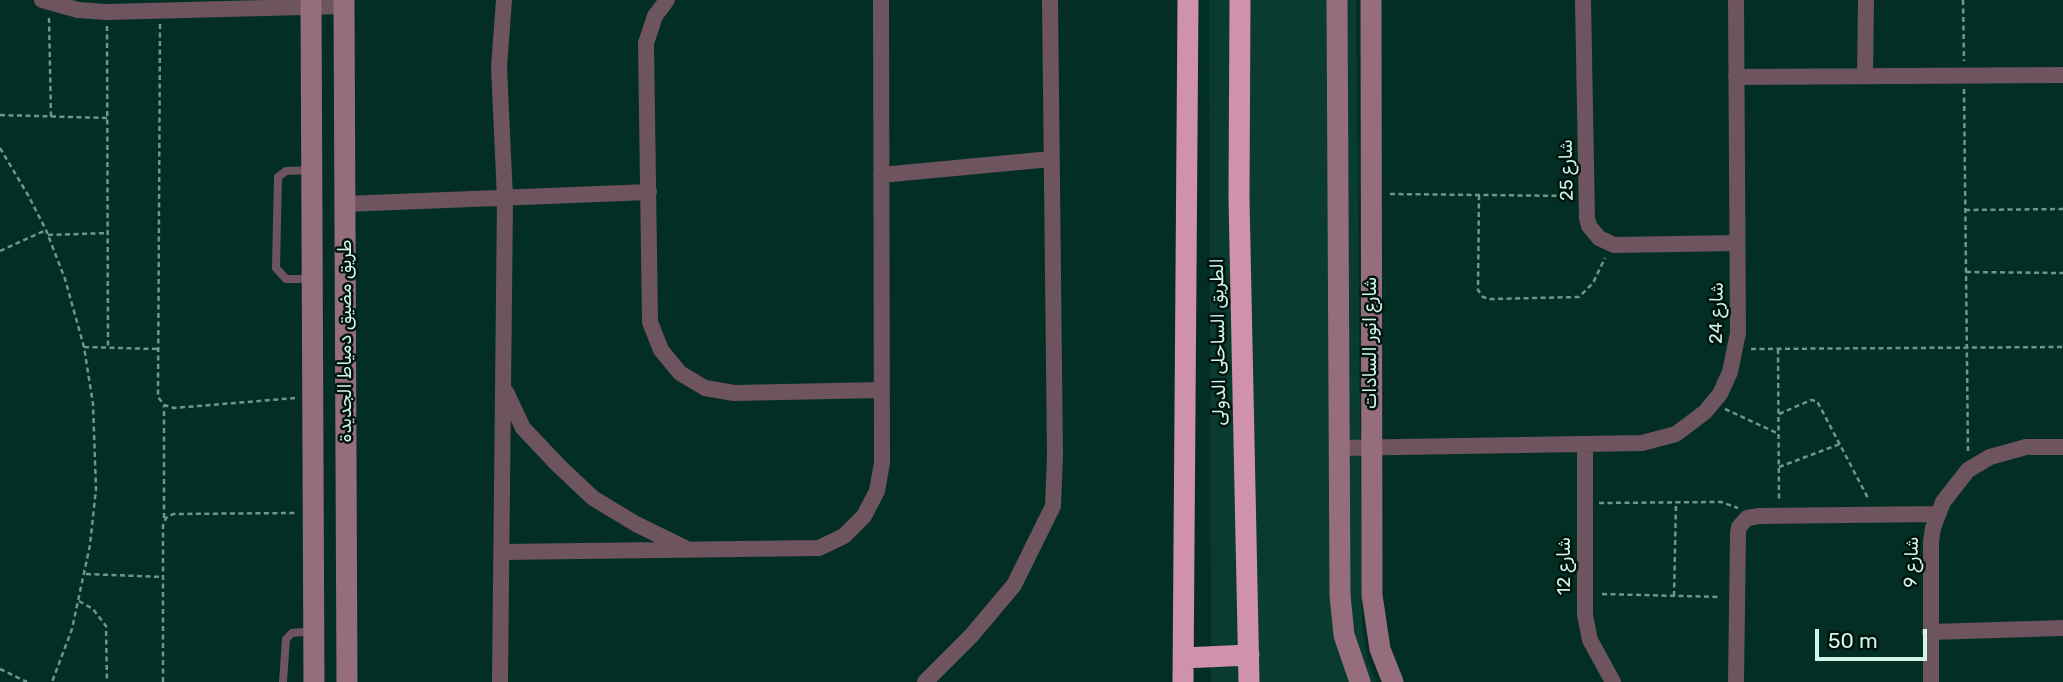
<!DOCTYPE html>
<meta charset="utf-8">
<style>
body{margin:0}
#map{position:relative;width:2063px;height:682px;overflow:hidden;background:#032e23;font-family:Rubik,sans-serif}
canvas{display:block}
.scale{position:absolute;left:1815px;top:629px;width:112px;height:32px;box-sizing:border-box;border:4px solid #d2f5e9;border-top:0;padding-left:9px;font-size:21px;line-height:24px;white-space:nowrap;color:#d2f5e9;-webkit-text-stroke:5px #00130e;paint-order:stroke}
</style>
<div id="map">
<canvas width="2063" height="682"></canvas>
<div class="scale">50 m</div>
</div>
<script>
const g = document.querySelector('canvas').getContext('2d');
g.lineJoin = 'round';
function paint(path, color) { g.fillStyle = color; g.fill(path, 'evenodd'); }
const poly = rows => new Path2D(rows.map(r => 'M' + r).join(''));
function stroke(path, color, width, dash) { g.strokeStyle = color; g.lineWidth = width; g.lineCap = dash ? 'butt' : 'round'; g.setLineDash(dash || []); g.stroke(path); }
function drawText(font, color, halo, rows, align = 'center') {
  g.font = font + ' Rubik,"Noto Naskh Arabic",sans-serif'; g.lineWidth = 5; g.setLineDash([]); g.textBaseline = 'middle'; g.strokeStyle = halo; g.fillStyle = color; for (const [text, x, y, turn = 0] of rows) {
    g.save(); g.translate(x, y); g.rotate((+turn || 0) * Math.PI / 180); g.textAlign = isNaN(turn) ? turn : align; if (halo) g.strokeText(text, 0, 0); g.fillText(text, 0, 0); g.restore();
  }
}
paint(poly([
 [1209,0,1356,0,1362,626,1368,661,1376,682,1211,682]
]), '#093b2f');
stroke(poly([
 [1963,0,1964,61],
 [49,18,51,117],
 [160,24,158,397,164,405,174,408,295,398],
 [107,26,108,348],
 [1964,89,1968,453],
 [0,115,107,118],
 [0,148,28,195,46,230,65,279,84,347,93,404,96,489,90,545,72,629,52,682],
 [1390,194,1572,196],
 [1479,195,1478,290,1483,297,1490,299,1579,297,1593,283,1605,258],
 [1965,210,2063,209],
 [48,235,108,233],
 [0,251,46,230],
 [1966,272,2063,273],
 [84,347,157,349],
 [1751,349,2063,347],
 [1778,349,1779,501],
 [1725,409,1779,434],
 [1779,414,1811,400,1817,401,1869,500],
 [1779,467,1840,444],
 [1599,503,1721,502,1738,508],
 [164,518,164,406],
 [86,574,163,577],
 [1602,594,1721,597],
 [1674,596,1676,502],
 [79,601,93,609,106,626,107,682],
 [0,669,27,682],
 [163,682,163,526,166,518,173,514,296,513]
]), '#6f968b', 2.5, [5, 3.5]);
stroke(poly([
 [311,279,286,279,276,268,278,177,286,171,312,170],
 [283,682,286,639,292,633,313,631]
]), '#6d545e', 8);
stroke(poly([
 [42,0,78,10,107,12,344,6],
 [667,0,655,16,646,43,650,322,661,350,680,373,705,388,734,393,881,390],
 [1583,0,1587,218,1589,226,1599,238,1614,245,1737,243],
 [1865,76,1866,0],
 [1736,77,2063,75],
 [881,175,1051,159],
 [345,204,649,192],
 [506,392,523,428,559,466,593,498,636,524,685,548],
 [1585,444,1585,615,1590,640,1613,682],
 [1339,448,1642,443,1676,434,1705,412,1720,394,1730,372,1738,333,1736,0],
 [502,552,819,548,844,536,864,516,877,491,882,463,881,0],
 [1930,632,2063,628],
 [500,682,505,198,499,67,504,0],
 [925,682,971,636,1014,585,1053,506,1055,456,1050,0],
 [1736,682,1738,533,1739,527,1747,518,1759,516,1937,514],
 [1931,682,1931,542,1933,528,1943,502,1968,470,1990,457,2026,447,2063,447]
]), '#6d545e', 16);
stroke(poly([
 [311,0,314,682],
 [344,0,347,682],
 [1337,0,1340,595,1344,635,1360,682],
 [1371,0,1372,595,1380,649,1393,682]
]), '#956d7d', 21);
stroke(poly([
 [1240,0,1239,199,1249,682],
 [1183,658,1249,655],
 [1183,682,1188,0]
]), '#cf91ab', 21);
drawText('18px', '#d2f5e9', '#00130e', [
 ["شارع 25",1567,170,-91],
 ["شارع 24",1717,313,-89],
 ["طريق مضيق دمياط الجديدة",346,341,-90],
 ["الطريق الساحلى الدولى",1219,342,-91],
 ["شارع انور السادات",1371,343,-90],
 ["شارع 9",1912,562,-88],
 ["شارع 12",1565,566,-90]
]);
</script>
